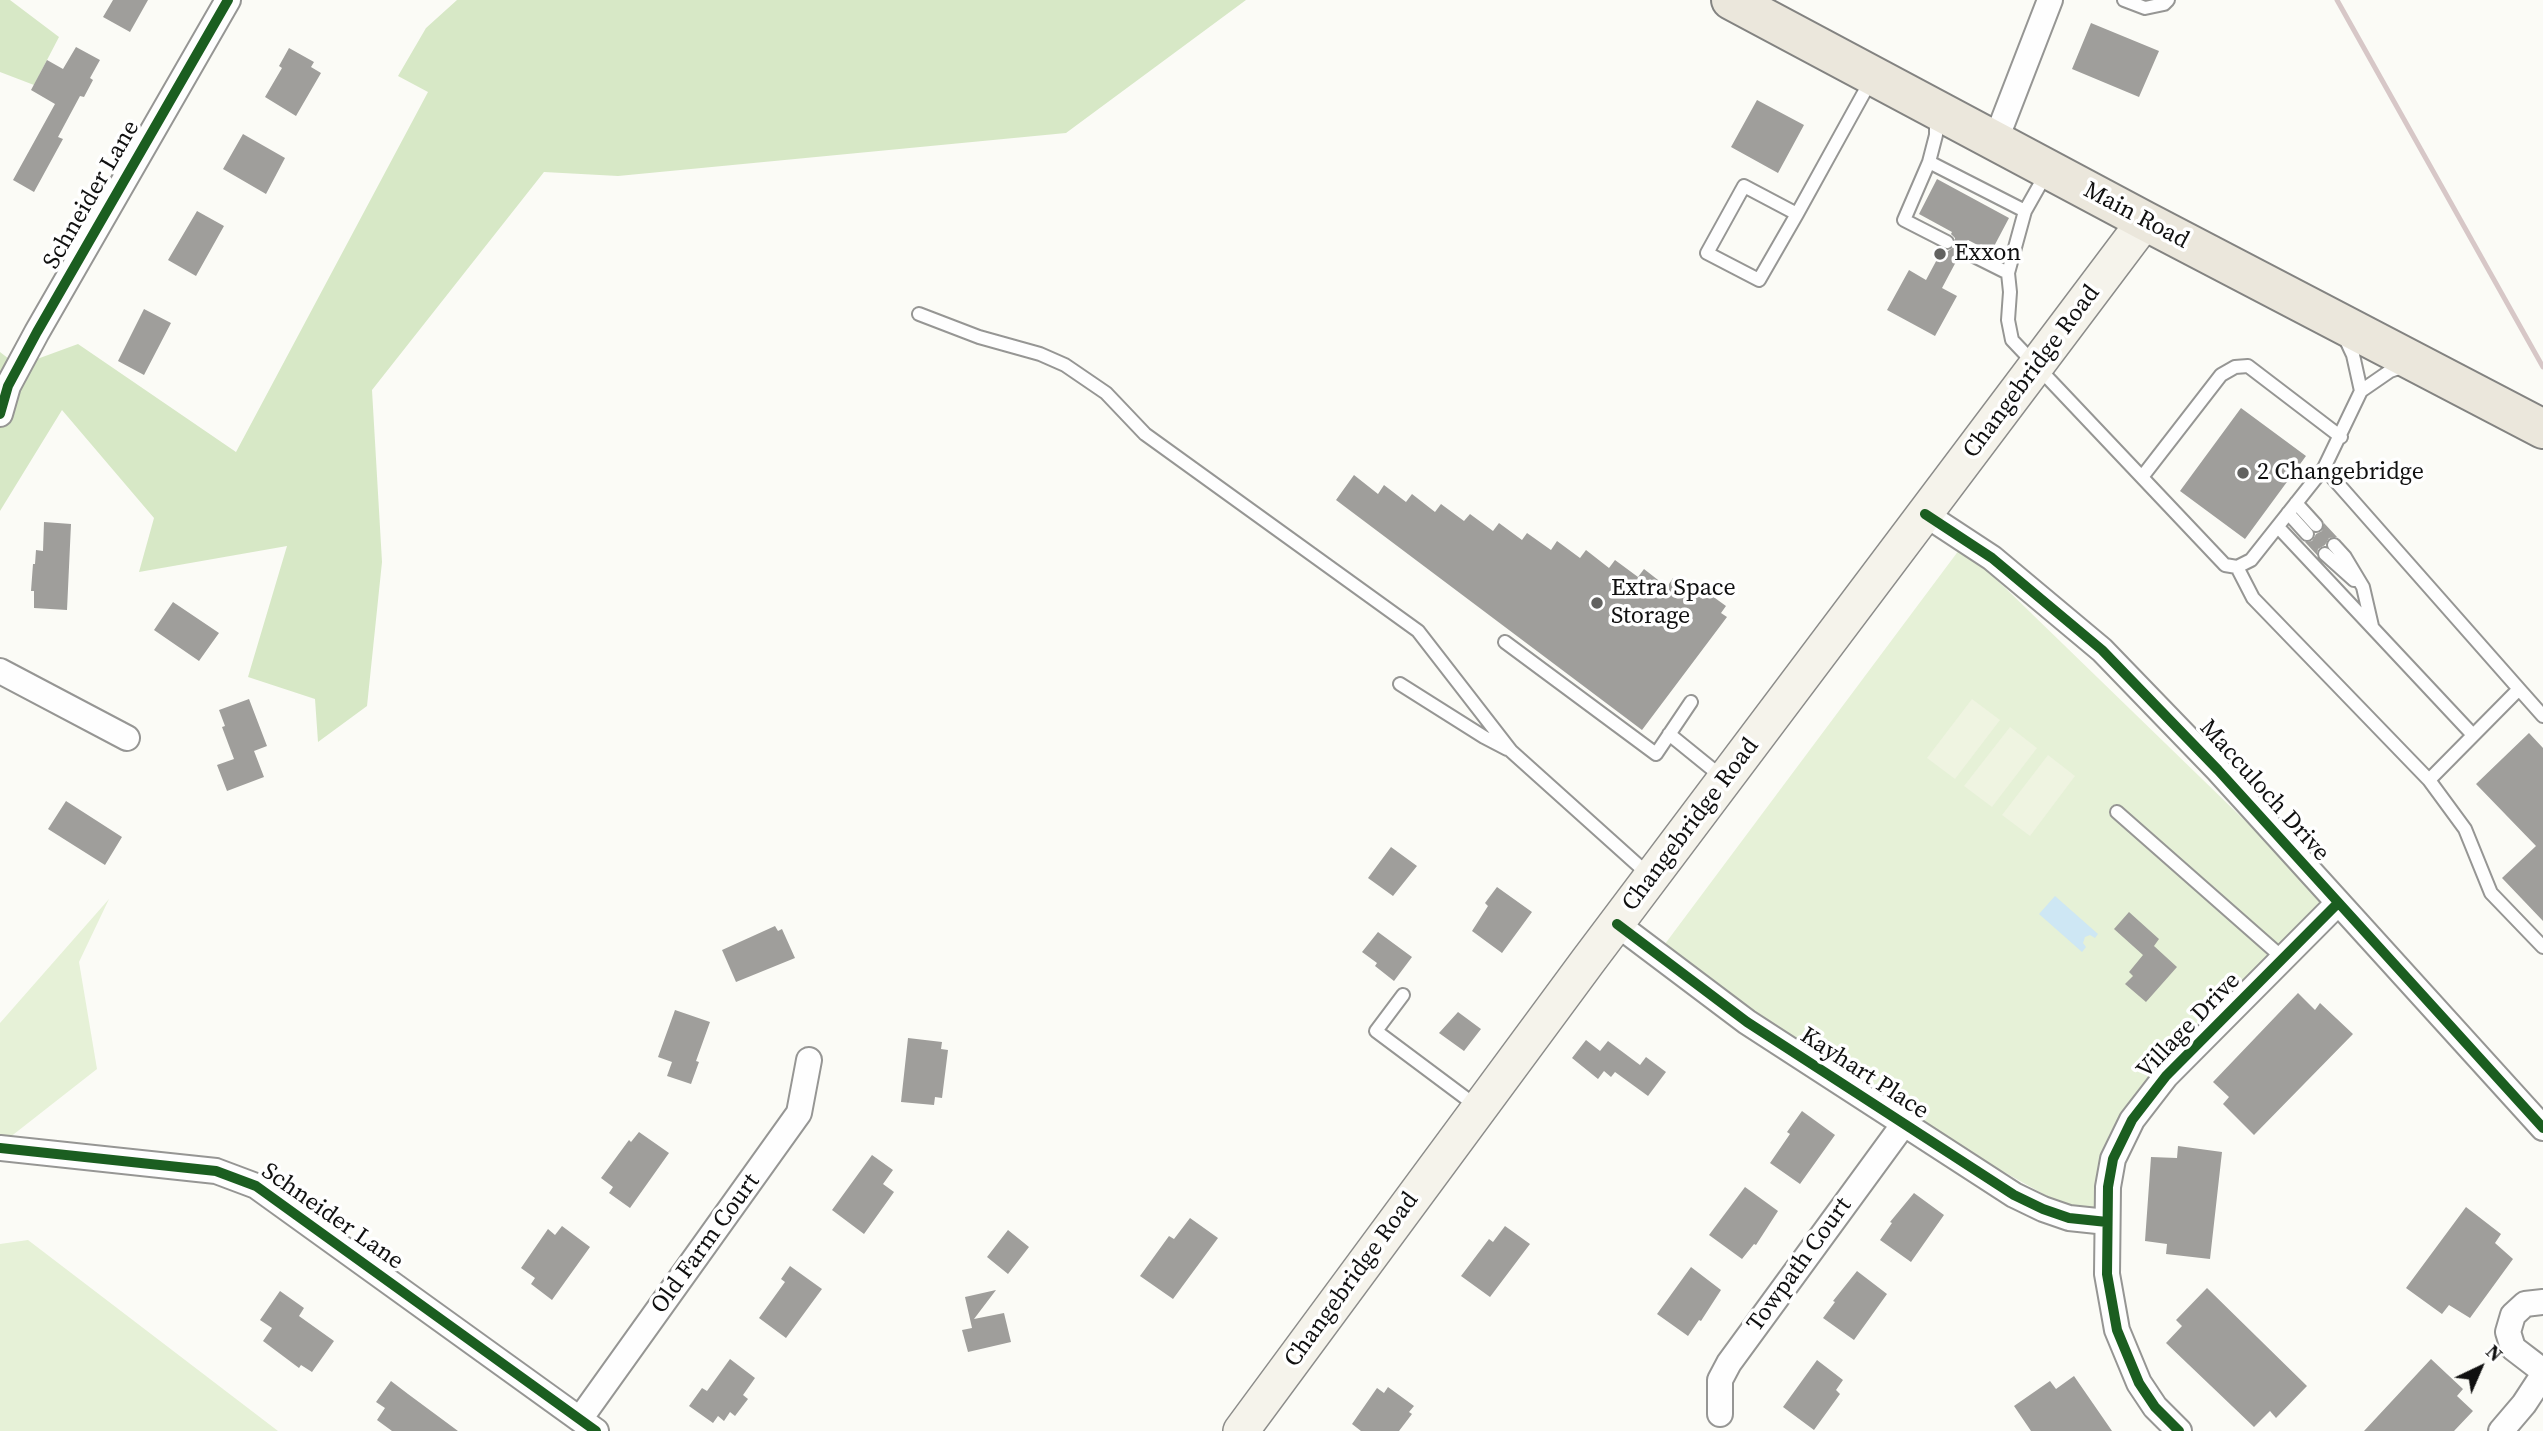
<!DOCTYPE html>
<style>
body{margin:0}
#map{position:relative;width:2543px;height:1431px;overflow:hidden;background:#fbfbf6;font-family:"Source Serif 4",serif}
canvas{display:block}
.north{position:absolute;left:2445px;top:1333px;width:70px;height:70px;-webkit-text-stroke:5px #fff;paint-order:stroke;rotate:44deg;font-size:19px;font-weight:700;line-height:28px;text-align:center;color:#101010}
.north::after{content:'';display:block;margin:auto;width:24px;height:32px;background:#101010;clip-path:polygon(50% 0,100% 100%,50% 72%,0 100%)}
</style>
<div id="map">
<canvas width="2543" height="1431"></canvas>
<div class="north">N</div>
</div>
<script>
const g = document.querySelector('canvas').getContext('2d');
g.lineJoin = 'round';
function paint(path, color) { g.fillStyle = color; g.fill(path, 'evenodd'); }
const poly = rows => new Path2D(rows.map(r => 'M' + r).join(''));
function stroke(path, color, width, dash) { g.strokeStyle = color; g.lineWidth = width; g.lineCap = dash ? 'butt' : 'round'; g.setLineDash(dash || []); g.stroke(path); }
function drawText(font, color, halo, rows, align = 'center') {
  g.font = font + ' "Source Serif 4",serif'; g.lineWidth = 7; g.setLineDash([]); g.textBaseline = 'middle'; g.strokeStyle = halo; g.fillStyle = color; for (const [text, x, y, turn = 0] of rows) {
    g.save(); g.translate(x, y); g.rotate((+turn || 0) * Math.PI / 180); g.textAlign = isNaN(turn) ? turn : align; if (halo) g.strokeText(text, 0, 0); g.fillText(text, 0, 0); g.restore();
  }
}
paint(poly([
 [1962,546,2335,908,2130,1135,2097,1224,1764,1038,1653,960],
 [109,899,79,962,97,1069,0,1145,0,1023],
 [28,1240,278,1431,0,1431,0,1244]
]), '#e6f1d7');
paint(poly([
 [0,0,10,0,59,37,34,85,0,72],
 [457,0,1246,0,1066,133,618,176,544,172,372,390,382,562,367,706,318,742,315,699,248,677,287,546,139,572,154,518,62,410,0,511,0,352,18,366,78,344,236,452,428,92,398,76,426,28]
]), '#d7e8c6');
paint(poly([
 [1972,699,2000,720,1955,779,1927,758],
 [2010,727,2037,748,1992,807,1964,786],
 [2048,755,2075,776,2030,836,2002,815]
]), '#eff4e1');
paint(poly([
 [2055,896,2098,934,2095,938,2090,935,2085,937,2083,943,2086,947,2082,952,2039,914]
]), '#cee7f4');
paint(poly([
 [113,0,148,0,130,32,103,17],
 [2091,23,2159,51,2139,97,2072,69],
 [76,47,100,60,90,78,93,80,84,97,80,96,58,137,63,139,34,192,13,180,55,104,31,90,47,60,63,69],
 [289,48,314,62,311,67,321,73,296,116,265,97,282,68,279,66],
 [1757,100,1804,125,1778,173,1731,147],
 [243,134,285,158,266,194,223,169],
 [1937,179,2009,218,1991,252,1968,240,1966,242,1961,241,1955,245,1955,238,1951,234,1952,232,1919,214],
 [197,211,224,226,196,276,168,260],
 [1954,247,1954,254,1958,258,1942,288,1957,296,1935,336,1887,310,1909,270,1926,280,1942,250,1948,251],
 [144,309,171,323,144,375,118,361],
 [2241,408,2306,456,2245,539,2180,491],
 [1354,475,1378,494,1384,485,1406,502,1412,494,1435,512,1441,504,1464,521,1470,514,1493,531,1499,523,1522,540,1527,533,1551,550,1557,541,1580,558,1586,550,1609,568,1615,560,1638,577,1644,569,1667,587,1673,578,1703,599,1708,593,1726,606,1721,613,1727,617,1642,730,1336,500],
 [44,522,71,524,67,610,34,608,34,591,31,591,33,564,35,564,36,550,43,551],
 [2324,523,2337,537,2329,538,2325,545,2318,549,2317,555,2305,542,2312,541,2316,534,2322,531],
 [173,602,219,633,199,661,154,630],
 [249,699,267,746,254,751,264,777,227,791,217,765,234,759,222,727,225,726,219,710],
 [2529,733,2543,748,2543,921,2502,878,2536,846,2476,784],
 [66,801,122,837,105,865,48,829],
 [1391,847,1417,866,1393,896,1368,878],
 [1497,887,1532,912,1502,953,1472,931,1488,906,1485,903],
 [2129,912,2159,939,2154,946,2177,967,2146,1002,2125,984,2133,976,2129,972,2143,955,2114,929],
 [775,926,778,931,782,929,795,958,736,982,722,950],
 [1378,932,1412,957,1394,981,1375,966,1377,963,1362,952],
 [2298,993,2315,1010,2320,1003,2353,1034,2254,1135,2223,1104,2229,1097,2213,1082],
 [675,1010,710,1022,696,1061,699,1062,691,1084,667,1076,672,1062,658,1057],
 [1458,1012,1481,1029,1464,1051,1439,1033],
 [908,1038,942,1042,941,1049,948,1050,942,1098,935,1097,934,1105,901,1102],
 [1586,1040,1600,1051,1608,1041,1640,1065,1646,1057,1666,1072,1648,1096,1615,1072,1611,1077,1604,1071,1598,1079,1572,1058],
 [1802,1111,1835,1135,1800,1184,1770,1163,1790,1134,1787,1132],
 [639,1132,669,1153,630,1208,609,1193,613,1187,601,1178,629,1140,631,1142],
 [2178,1146,2222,1152,2210,1259,2166,1254,2167,1244,2145,1241,2151,1157,2177,1158],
 [872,1155,893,1170,883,1184,894,1192,864,1234,832,1210],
 [1745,1187,1778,1211,1756,1245,1754,1244,1742,1259,1709,1235],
 [1914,1193,1944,1215,1911,1262,1880,1240,1892,1223,1890,1222],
 [2466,1207,2501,1234,2495,1243,2513,1259,2470,1318,2449,1305,2442,1314,2406,1288],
 [1190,1218,1218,1238,1173,1299,1140,1276,1169,1236,1174,1239],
 [562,1226,590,1247,552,1300,531,1284,535,1278,521,1268,548,1229,555,1235],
 [1505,1226,1530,1244,1490,1297,1461,1276,1489,1239,1493,1242],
 [1008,1230,1029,1247,1008,1274,987,1257],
 [790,1266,822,1289,786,1338,759,1318,785,1282,781,1279],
 [1691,1267,1721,1290,1701,1321,1699,1320,1688,1336,1657,1314],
 [1857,1271,1887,1294,1854,1340,1823,1318,1835,1302,1833,1301],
 [2207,1288,2307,1386,2276,1418,2270,1411,2254,1427,2166,1343,2182,1326,2176,1320],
 [996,1290,974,1319,1004,1313,1011,1342,968,1352,962,1330,972,1328,965,1297],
 [280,1291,304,1308,299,1316,334,1341,312,1372,301,1365,299,1368,263,1341,272,1328,260,1320],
 [730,1359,755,1378,743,1395,748,1399,735,1416,730,1412,724,1421,718,1416,713,1423,689,1406,702,1388,707,1391],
 [2431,1359,2463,1389,2457,1396,2473,1411,2454,1431,2364,1431],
 [1817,1360,1843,1380,1836,1390,1840,1394,1814,1430,1783,1407],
 [2074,1376,2112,1431,2031,1431,2014,1406,2050,1381,2056,1389],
 [391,1381,408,1394,458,1431,392,1431,377,1420,385,1408,376,1402],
 [1388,1387,1414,1406,1409,1412,1412,1414,1399,1431,1361,1431,1352,1424,1377,1388,1384,1393]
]), '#9f9e9b');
const lane = poly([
 [2124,0,2145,8,2164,4,2168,0],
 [1936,117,1936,135,1929,162,1904,220,1947,242],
 [1929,162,2025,211],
 [1797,214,1744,186,1707,253,1759,280,1797,214,1871,80],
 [1962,250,2008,273,2025,211,2047,172],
 [2008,273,2010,292,2008,320,2012,340,2225,565,2237,567,2251,560,2324,468,2361,391,2390,371,2405,366],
 [919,314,979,337,1040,354,1065,365,1106,393,1145,434,1418,631,1511,751,1649,875],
 [2345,338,2353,355,2361,391],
 [2142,477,2221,375,2235,367,2248,366,2341,437],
 [2296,503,2316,525],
 [2288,513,2307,534],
 [2278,527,2473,735],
 [2334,545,2345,557,2363,587,2372,626],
 [2325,554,2354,580],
 [2237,567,2253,598,2429,780,2519,689,2324,468],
 [1505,642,1656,754,1691,702],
 [1400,684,1484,737,1507,749],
 [2519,689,2543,716],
 [1669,734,1722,777],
 [2429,780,2465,829,2491,893,2543,947],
 [2117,812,2284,959],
 [1403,995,1376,1031,1479,1108]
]);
const street = poly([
 [1995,142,2050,0],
 [0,414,8,386,37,332,228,0],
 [1925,514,1992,558,2102,650,2218,770,2543,1128],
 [0,671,127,738],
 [1617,924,1747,1022,2014,1195,2043,1209,2069,1218,2107,1222],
 [0,1148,216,1171,256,1186,596,1431],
 [2543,1302,2525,1304,2513,1315,2508,1332,2513,1348,2543,1371],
 [1720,1414,1720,1380,1729,1363,1903,1125],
 [580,1419,799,1113,809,1060],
 [2179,1431,2155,1407,2139,1383,2117,1330,2107,1274,2108,1187,2113,1159,2132,1120,2166,1076,2338,903],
 [2501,1431,2524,1404,2543,1375]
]);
const secondary = poly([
 [1241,1431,1588,961,2145,221]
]);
const primary = poly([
 [1731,0,2145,221,2543,429]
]);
stroke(lane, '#969694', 16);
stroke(street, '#969694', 28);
stroke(secondary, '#8c8c8a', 38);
stroke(primary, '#838381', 42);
stroke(lane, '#fefefe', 12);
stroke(street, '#fefefe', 24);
stroke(secondary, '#f5f3eb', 35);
stroke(primary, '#ebe7dc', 38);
stroke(poly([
 [2337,0,2543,367]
]), '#d7c7c7', 5);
stroke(poly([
 [0,414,8,386,37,332,228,0],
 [1925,514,1992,558,2102,650,2218,770,2543,1128],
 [1617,924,1747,1022,2014,1195,2043,1209,2069,1218,2107,1222],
 [0,1148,216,1171,256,1186,596,1431],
 [2179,1431,2155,1407,2139,1383,2117,1330,2107,1274,2108,1187,2113,1159,2132,1120,2166,1076,2338,903]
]), '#1b5e20', 10);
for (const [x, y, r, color] of [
 [1940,254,7,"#626260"],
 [2243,473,7,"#626260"],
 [1597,603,7,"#626260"]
]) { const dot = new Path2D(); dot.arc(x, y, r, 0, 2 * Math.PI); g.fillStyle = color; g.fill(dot); stroke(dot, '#fff', 2.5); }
drawText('24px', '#101010', '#fff', [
 ["Schneider Lane",92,195,-60],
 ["Main Road",2136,216,28],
 ["Changebridge Road",2032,372,-53],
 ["Macculoch Drive",2264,791,48],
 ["Changebridge Road",1691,825,-53],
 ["Village Drive",2189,1026,-46],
 ["Kayhart Place",1864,1074,33],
 ["Schneider Lane",332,1217,35],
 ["Old Farm Court",706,1244,-54],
 ["Towpath Court",1800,1265,-54],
 ["Changebridge Road",1352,1280,-54]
]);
drawText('24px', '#101010', '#fff', [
 ["Exxon",1954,254],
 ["2 Changebridge",2257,473],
 ["Extra Space",1611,589],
 ["Storage",1611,617]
], 'left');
</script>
